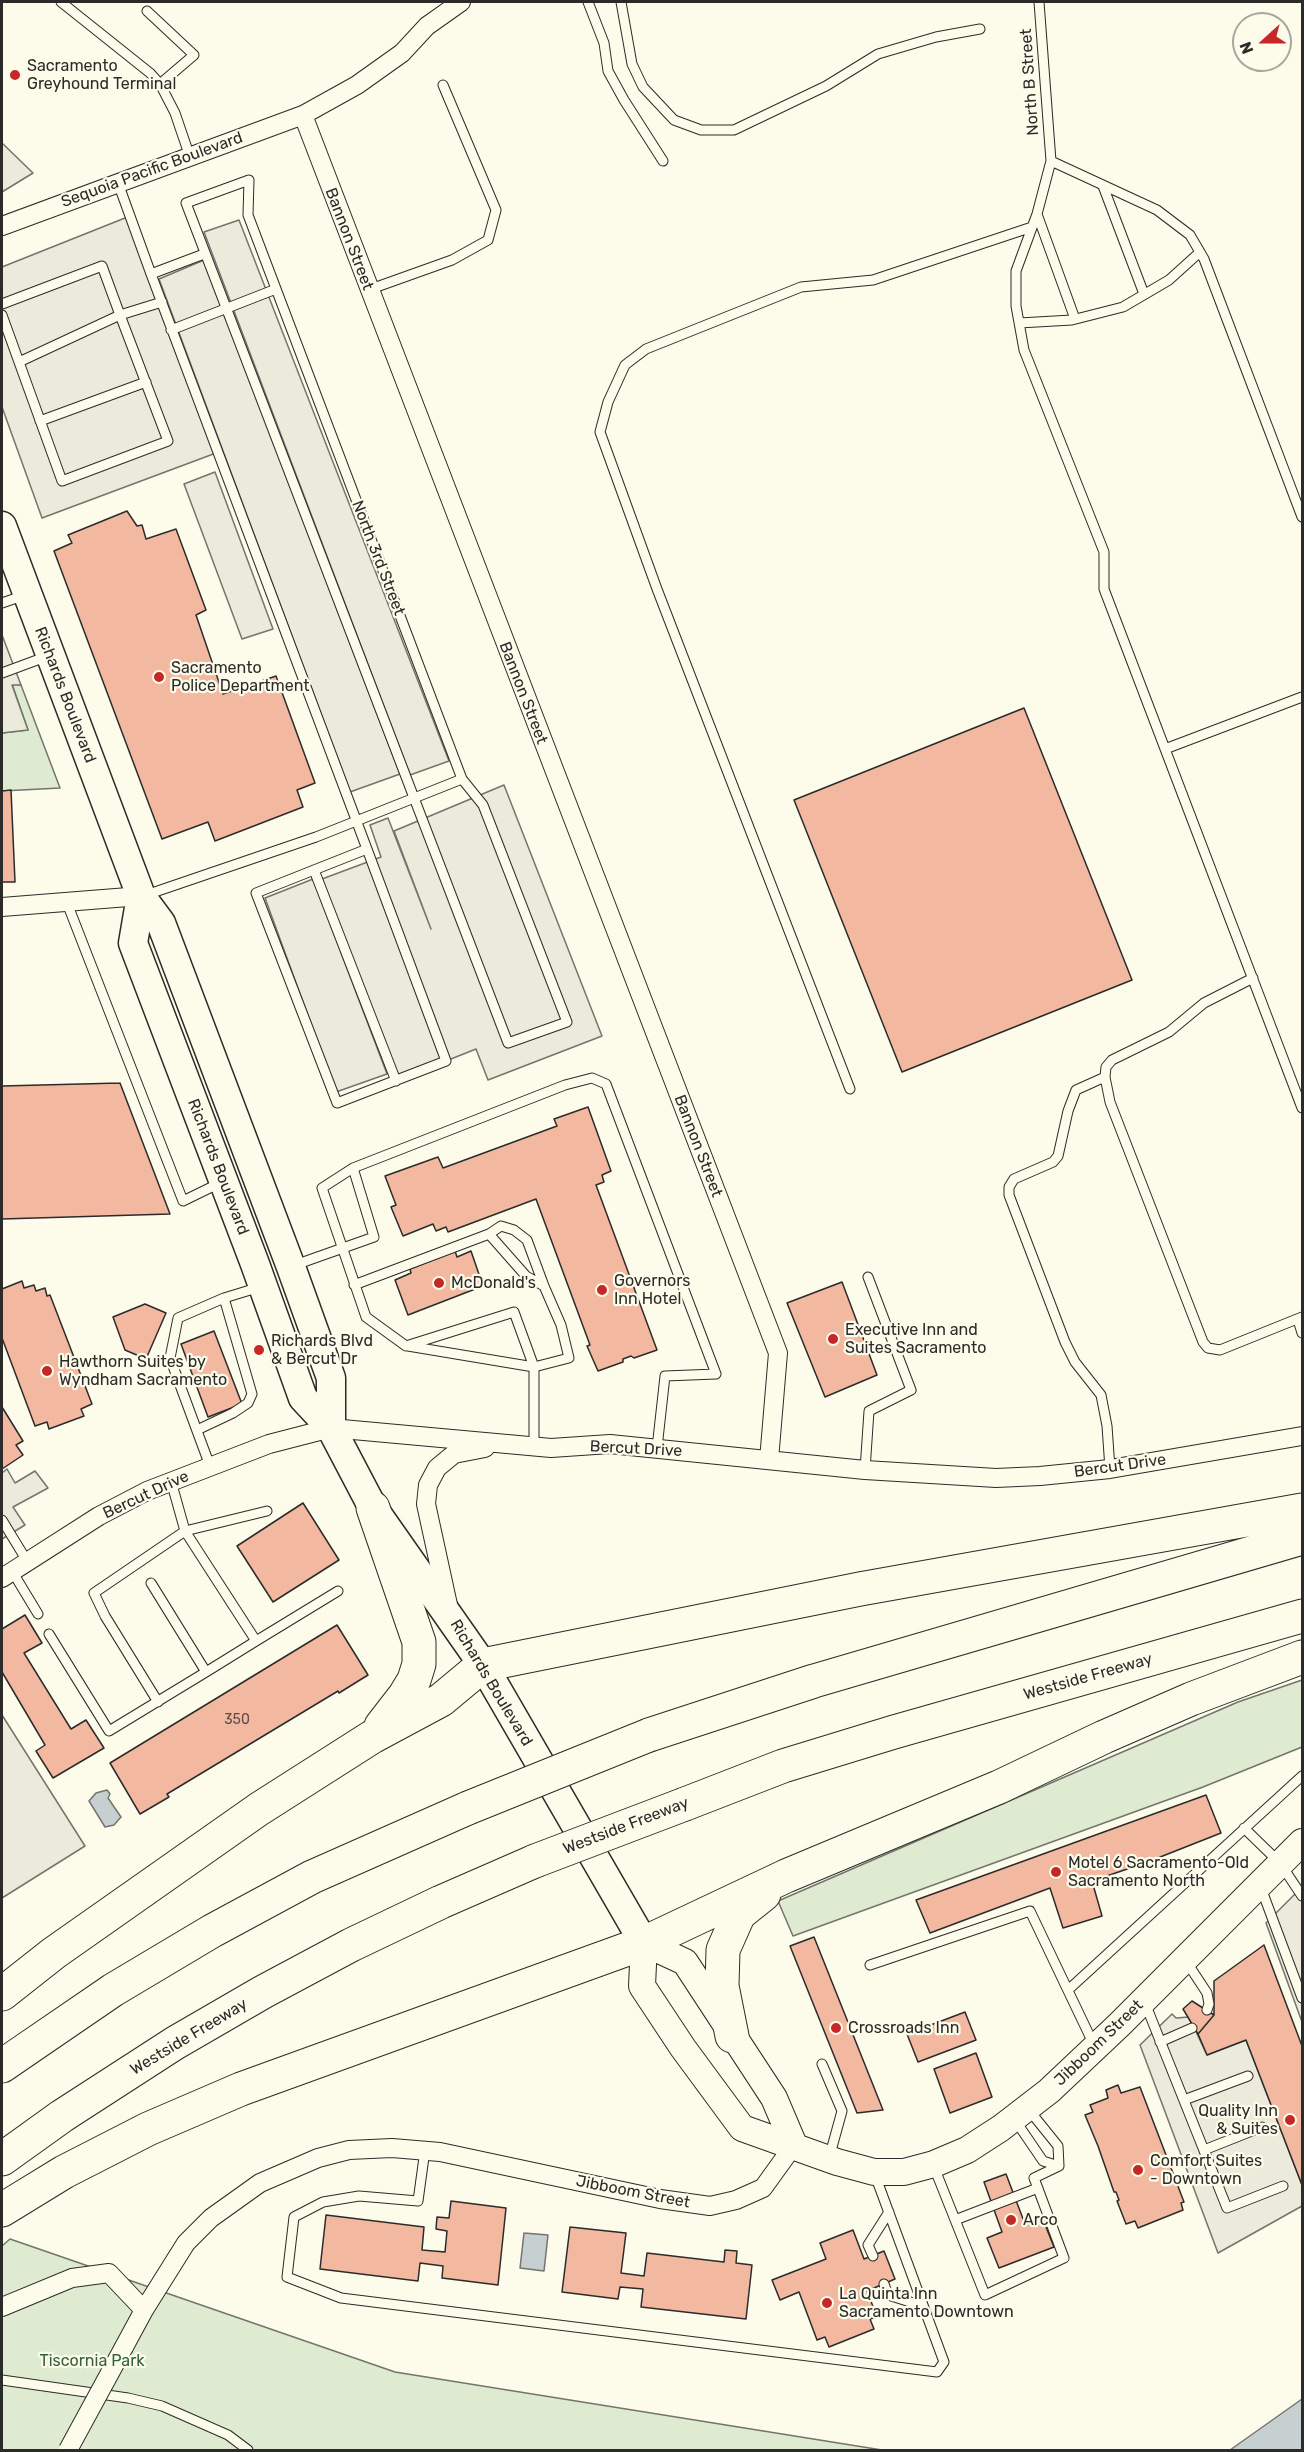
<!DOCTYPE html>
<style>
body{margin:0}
#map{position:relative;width:1304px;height:2452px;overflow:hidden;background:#fdfbea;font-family:Rubik,sans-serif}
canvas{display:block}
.frame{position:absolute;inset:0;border:3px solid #2b2b2b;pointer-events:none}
.north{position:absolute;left:1232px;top:12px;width:60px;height:60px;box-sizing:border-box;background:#fdfbea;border:2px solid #a9a89e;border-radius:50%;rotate:249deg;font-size:16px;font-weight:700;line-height:24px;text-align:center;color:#2b2b2b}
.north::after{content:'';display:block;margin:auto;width:21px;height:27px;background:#c62828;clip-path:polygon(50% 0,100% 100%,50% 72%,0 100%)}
</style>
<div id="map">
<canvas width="1304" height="2452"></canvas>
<div class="frame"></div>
<div class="north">N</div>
</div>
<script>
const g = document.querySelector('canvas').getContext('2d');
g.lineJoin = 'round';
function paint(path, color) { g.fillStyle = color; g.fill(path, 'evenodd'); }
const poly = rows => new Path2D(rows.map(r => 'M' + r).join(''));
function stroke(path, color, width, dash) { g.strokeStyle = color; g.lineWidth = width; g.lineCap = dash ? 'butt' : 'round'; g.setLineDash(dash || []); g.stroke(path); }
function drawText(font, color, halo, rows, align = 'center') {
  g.font = font + ' Rubik,sans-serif'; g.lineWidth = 4.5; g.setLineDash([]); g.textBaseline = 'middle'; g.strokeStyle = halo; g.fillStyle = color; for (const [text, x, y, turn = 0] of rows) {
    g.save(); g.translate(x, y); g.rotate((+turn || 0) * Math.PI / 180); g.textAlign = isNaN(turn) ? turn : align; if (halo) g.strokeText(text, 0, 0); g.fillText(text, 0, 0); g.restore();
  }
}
const green = poly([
 [12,684,21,685,60,788,2,791,2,733,28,730,12,684],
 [1302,1680,1302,1747,1203,1787,793,1936,778,1901,1238,1702,1302,1680],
 [10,2239,395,2372,882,2450,2,2450,2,2246,10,2239]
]);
paint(green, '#deebd1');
stroke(green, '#74746e', 1.5);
const parking = poly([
 [2,143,33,173,2,192,2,143],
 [130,216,216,453,42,518,2,407,2,267,130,216],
 [239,220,449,761,410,775,204,232,239,220],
 [204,260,400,774,350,792,159,279,204,260],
 [215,472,273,629,242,639,184,484,215,472],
 [2,635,21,685,12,685,28,730,2,733,2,635],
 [504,785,602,1036,488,1080,476,1049,396,1081,322,879,381,857,370,825,388,818,431,929,394,831,504,785],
 [313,879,387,1074,336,1092,265,898,313,879],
 [7,1469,15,1483,35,1471,48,1488,13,1507,25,1525,2,1539,2,1473,7,1469],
 [2,1715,85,1846,2,1898,2,1715],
 [1302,1887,1302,2022,1266,1923,1302,1887],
 [1172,2014,1176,2018,1189,2017,1207,2055,1246,2040,1302,2185,1302,2206,1218,2253,1140,2045,1172,2014]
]);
paint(parking, '#eceadb');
stroke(parking, '#74746e', 1.5);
const water = poly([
 [107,1790,110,1794,108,1798,121,1817,114,1825,105,1827,89,1801,96,1793,107,1790],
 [524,2233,548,2235,544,2271,520,2268,524,2233],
 [1302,2399,1302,2450,1230,2450,1302,2399]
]);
paint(water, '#c7d0d0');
stroke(water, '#74746e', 1.5);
const building = poly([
 [127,511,137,526,142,525,146,539,176,529,206,610,196,615,223,694,276,676,315,783,297,790,303,807,215,841,208,822,162,839,54,551,72,543,68,535,127,511],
 [1024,708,1132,980,902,1072,794,800,1024,708],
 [11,790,15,882,2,882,2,791,11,790],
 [120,1083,170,1214,2,1219,2,1086,120,1083],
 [588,1107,611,1171,602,1175,604,1182,596,1185,657,1350,634,1358,631,1356,623,1359,623,1362,598,1371,587,1346,590,1345,536,1199,448,1232,446,1227,436,1231,433,1224,403,1236,391,1207,396,1205,385,1176,438,1157,443,1168,557,1126,554,1119,588,1107],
 [455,1251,457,1257,471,1251,483,1286,408,1315,395,1280,411,1273,410,1269,455,1251],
 [22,1281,24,1288,34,1285,36,1291,45,1288,47,1296,50,1295,92,1404,81,1409,84,1416,49,1429,47,1422,35,1426,2,1338,2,1289,22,1281],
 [842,1282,877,1375,825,1397,787,1303,842,1282],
 [145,1304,166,1313,146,1359,125,1350,113,1317,145,1304],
 [214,1331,242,1404,208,1417,181,1344,214,1331],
 [2,1407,23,1441,16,1445,23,1455,2,1469,2,1407],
 [303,1503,339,1560,273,1602,237,1546,303,1503],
 [25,1615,42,1643,24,1653,71,1729,86,1720,104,1748,53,1778,36,1751,45,1745,2,1672,2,1629,25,1615],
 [337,1625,368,1675,339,1693,338,1691,167,1794,169,1797,140,1814,110,1763,337,1625],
 [1206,1795,1221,1833,1145,1863,1092,1881,1102,1916,1063,1928,1050,1888,930,1933,916,1900,1206,1795],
 [814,1937,883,2110,857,2113,790,1946,814,1937],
 [1264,1945,1302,2046,1302,2185,1246,2040,1207,2055,1198,2034,1214,2015,1214,1981,1264,1945],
 [1192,2001,1214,2015,1198,2034,1183,2009,1192,2001],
 [965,2012,976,2040,918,2062,907,2034,965,2012],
 [976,2053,992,2097,950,2113,934,2069,976,2053],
 [1118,2085,1121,2093,1140,2087,1184,2202,1181,2203,1183,2210,1138,2228,1135,2221,1126,2224,1117,2201,1119,2200,1116,2192,1114,2192,1098,2146,1085,2115,1093,2112,1090,2105,1108,2098,1106,2090,1118,2085],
 [1006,2174,1025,2224,1042,2217,1054,2247,999,2268,987,2238,1002,2232,984,2182,1006,2174],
 [451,2201,506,2208,498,2285,442,2278,443,2266,420,2263,418,2281,320,2269,326,2215,424,2227,422,2250,445,2252,447,2231,436,2229,437,2217,449,2218,451,2201],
 [570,2227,626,2233,621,2273,644,2276,647,2253,724,2262,725,2250,737,2251,736,2263,752,2265,746,2319,641,2307,643,2289,620,2287,618,2299,562,2292,570,2227],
 [853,2230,864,2259,884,2251,895,2279,867,2291,877,2317,870,2319,874,2329,829,2347,825,2337,817,2340,799,2292,780,2300,772,2280,826,2259,820,2243,853,2230]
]);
paint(building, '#f2b8a0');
stroke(building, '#2b2b2b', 1.5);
const lane = poly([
 [61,2,150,73,160,84,175,113,190,157],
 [588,2,604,43,608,71,624,100,663,161],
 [621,2,632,64,643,87,674,120,701,130,734,130,826,86,878,54,936,37,980,29],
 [1039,2,1051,161,1037,214,1016,271,1016,306,1024,350,1104,552,1104,589,1302,1108],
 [147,11,194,55,160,84],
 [1051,161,1157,210,1190,235,1204,259,1302,517],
 [249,180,248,215,462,779,483,805,567,1022,508,1043,186,203,249,180],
 [118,183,151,274],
 [1103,186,1144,294],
 [1037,214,1075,319],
 [204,254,151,274,367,849,256,893,337,1103,446,1061,367,849],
 [368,290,452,260,488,240,496,210,443,85],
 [2,304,102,266,120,315,19,362],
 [2,315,62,481,168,441,120,315,162,302],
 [1019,323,1072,320,1123,307,1169,280,1200,252],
 [171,330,276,289],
 [40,421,146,382],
 [2,603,25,595],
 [2,673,48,656],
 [1165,749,1302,697],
 [314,870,396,1081],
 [146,895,316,837,462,779],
 [67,903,183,1201,222,1182],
 [1253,978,1204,1003,1169,1032,1112,1060,1106,1067,1105,1077,1110,1102,1203,1342,1208,1348,1220,1350,1302,1317],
 [1105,1077,1076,1090,1068,1111,1058,1156,1053,1162,1014,1179,1009,1187,1009,1195,1065,1342,1075,1362,1101,1395,1107,1426,1110,1469],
 [850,1089,657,589,600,432,608,402,625,365,646,349,801,287,873,280,1032,227],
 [489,1234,501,1226,514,1230,527,1240,544,1286],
 [295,1265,374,1237,353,1168],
 [354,1285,489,1234,526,1276,544,1286,561,1325,569,1358,534,1367,408,1346],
 [1298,1320,1302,1333],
 [197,1430,233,1413,248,1403,252,1394,224,1298],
 [534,1446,534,1367,514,1312,406,1346,366,1317,322,1188,353,1168,565,1085,592,1078,606,1084,716,1374,665,1376,657,1448],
 [210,1466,170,1358,178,1318,224,1298,260,1287],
 [865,1470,869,1411,911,1390,868,1277],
 [2,1520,27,1561],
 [12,1571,38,1614],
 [151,1583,206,1672,256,1641,185,1531,267,1511],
 [49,1634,109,1731,206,1672],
 [256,1641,338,1591],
 [158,1702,105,1616,94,1593,185,1531,171,1481],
 [1244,1828,1280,1863,1302,1896],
 [1261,1888,1302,1998],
 [1186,1961,1207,1993,1209,2004,1207,2010],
 [870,1965,1030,1911,1094,2045],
 [1068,1990,1302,1776],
 [1145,2003,1227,2208,1283,2186],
 [1160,2042,1192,2028],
 [822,2064,842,2111,829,2158],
 [1184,2100,1248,2076],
 [1029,2110,1058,2146,1059,2166],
 [1015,2120,1043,2161,1059,2166],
 [425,2150,418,2201,359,2196,323,2202,294,2217,287,2277,341,2298,937,2372,944,2362,875,2175],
 [1204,2150,1262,2127],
 [934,2167,985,2295,1064,2258,1034,2178,1059,2166],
 [955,2220,1038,2188],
 [873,2256,868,2245,889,2212],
 [884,2284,888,2295,923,2306],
 [2,2380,128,2398,162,2406,228,2435,248,2450]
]);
const street = poly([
 [303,115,778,1353,769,1460],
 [2,226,303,115,357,85,402,53,427,26,461,2],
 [2,907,141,896],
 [2,1578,99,1516,147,1491,269,1444,331,1428,551,1448,610,1444,865,1470,996,1478,1040,1476,1110,1469,1302,1436],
 [448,1605,426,1504,428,1485,437,1468,454,1454,485,1448],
 [2,2307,72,2278,109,2273,144,2310],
 [124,2347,144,2310,186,2243,211,2218,260,2183,318,2158,349,2150,392,2148,440,2152,660,2199,710,2206,736,2200,763,2188,794,2145]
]);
const secondary = poly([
 [794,2145,774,2098,685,1962,644,1943,642,1986,683,2048,742,2128,837,2162,874,2172,904,2172,934,2164,967,2150,1001,2128,1049,2091,1119,2025,1302,1842]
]);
const primary = poly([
 [2,526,141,896,161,923,291,1267,331,1378,331,1428],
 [141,896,133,943,255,1264,303,1398,331,1428,373,1508,483,1665,644,1943]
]);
const highway = poly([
 [373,1508,419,1642,419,1664,414,1680,405,1695,381,1726],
 [649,1735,814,1681,1302,1538],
 [685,1804,783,1766,894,1732,1302,1616],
 [2,1994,54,1953,259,1809,372,1737,441,1700,483,1665,860,1589,1302,1510],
 [732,2036,722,1986,723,1950,739,1914,764,1894],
 [2,2066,113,1990,212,1931,312,1877,468,1808],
 [2,2159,62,2116,175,2043,263,1992,351,1945,441,1902,535,1861],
 [2,2210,64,2172,148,2129,241,2089,644,1943,786,1876,999,1787,1104,1737,1191,1699,1302,1657]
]);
stroke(lane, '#2b2b2b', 11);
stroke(street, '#2b2b2b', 20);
stroke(secondary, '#2b2b2b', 28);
stroke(primary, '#2b2b2b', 31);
stroke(highway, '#2b2b2b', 35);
stroke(lane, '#fdfbea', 9);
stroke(street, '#fdfbea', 18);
stroke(secondary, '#fdfbea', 26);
stroke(primary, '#fdfbea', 28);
stroke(highway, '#fdfbea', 33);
const streetBridge = poly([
 [68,2450,124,2347]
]);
const highwayBridge = poly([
 [468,1808,649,1735],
 [535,1861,685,1804]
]);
stroke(streetBridge, '#2b2b2b', 20, []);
stroke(highwayBridge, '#2b2b2b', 35, []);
stroke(streetBridge, '#fdfbea', 18);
stroke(highwayBridge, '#fdfbea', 33);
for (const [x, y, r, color] of [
 [15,75,6,"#c62828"],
 [159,677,6,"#c62828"],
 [439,1283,6,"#c62828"],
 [602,1290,6,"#c62828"],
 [833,1339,6,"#c62828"],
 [259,1350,6,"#c62828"],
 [47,1371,6,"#c62828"],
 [1056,1872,6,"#c62828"],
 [836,2028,6,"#c62828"],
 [1290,2120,6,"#c62828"],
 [1138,2170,6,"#c62828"],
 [1011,2220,6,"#c62828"],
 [827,2303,6,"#c62828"]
]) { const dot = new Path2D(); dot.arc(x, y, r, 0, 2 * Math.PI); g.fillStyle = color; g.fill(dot); stroke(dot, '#fdfbea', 2); }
drawText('14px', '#5d4e48', null, [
 ["350",237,1720]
]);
drawText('16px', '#2b2b2b', '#fdfbea', [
 ["Sacramento",27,66],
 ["Greyhound Terminal",27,84],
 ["Sacramento",171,668],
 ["Police Department",171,686],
 ["Governors",614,1281],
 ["Inn Hotel",614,1299],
 ["McDonald's",451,1283],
 ["Executive Inn and",845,1330],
 ["Suites Sacramento",845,1348],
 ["Richards Blvd",271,1341],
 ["& Bercut Dr",271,1359],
 ["Hawthorn Suites by",59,1362],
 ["Wyndham Sacramento",59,1380],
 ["Motel 6 Sacramento-Old",1068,1863],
 ["Sacramento North",1068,1881],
 ["Crossroads Inn",848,2028],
 ["Quality Inn",1278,2111,"right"],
 ["& Suites",1278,2129,"right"],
 ["Comfort Suites",1150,2161],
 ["- Downtown",1150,2179],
 ["Arco",1023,2220],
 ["La Quinta Inn",839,2294],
 ["Sacramento Downtown",839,2312]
], 'left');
drawText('16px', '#2b2b2b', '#fdfbea', [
 ["North B Street",1030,82,-94],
 ["Sequoia Pacific Boulevard",152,170,-20],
 ["Bannon Street",349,239,69],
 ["North 3rd Street",378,558,69],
 ["Bannon Street",523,693,69],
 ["Richards Boulevard",65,695,69],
 ["Bannon Street",698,1146,69],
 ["Richards Boulevard",218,1167,69],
 ["Bercut Drive",636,1449,3],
 ["Bercut Drive",1120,1466,-8],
 ["Bercut Drive",146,1495,-25],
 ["Westside Freeway",1088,1677,-16],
 ["Richards Boulevard",491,1683,59],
 ["Westside Freeway",626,1826,-21],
 ["Westside Freeway",189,2037,-31],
 ["Jibboom Street",1099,2043,-44],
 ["Jibboom Street",633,2192,11]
]);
drawText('16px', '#34623c', '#fdfbea', [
 ["Tiscornia Park",92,2361]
]);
</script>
